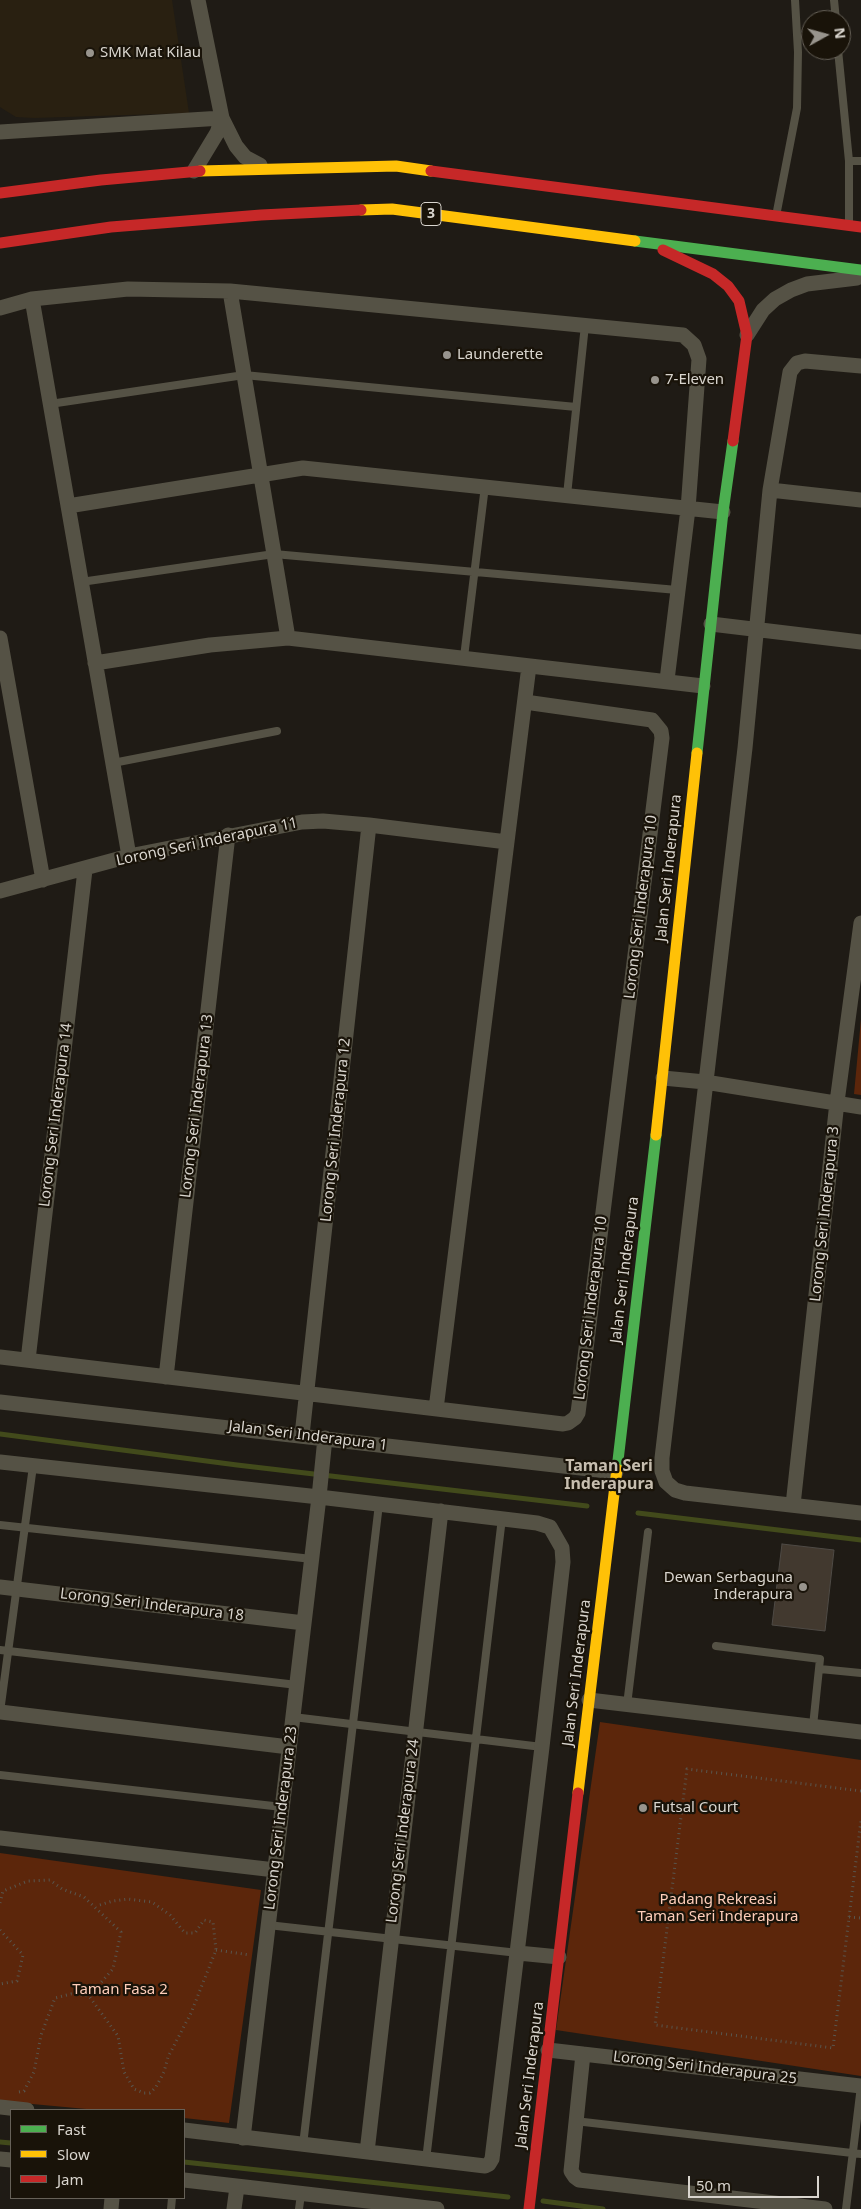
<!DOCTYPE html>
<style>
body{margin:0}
#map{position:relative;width:861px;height:2209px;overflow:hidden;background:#1f1b15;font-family:"Noto Sans",sans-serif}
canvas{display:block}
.legend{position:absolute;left:10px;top:2109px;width:175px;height:90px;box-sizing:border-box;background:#191309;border:1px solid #666158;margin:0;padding:6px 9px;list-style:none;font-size:15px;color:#d9d5ce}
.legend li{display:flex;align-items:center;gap:10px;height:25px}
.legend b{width:25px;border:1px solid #666158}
.north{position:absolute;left:801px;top:10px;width:50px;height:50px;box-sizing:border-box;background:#191309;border:1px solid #666158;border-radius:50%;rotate:83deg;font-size:14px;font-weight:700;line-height:20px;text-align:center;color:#d9d5ce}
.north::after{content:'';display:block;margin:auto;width:18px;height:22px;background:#98948d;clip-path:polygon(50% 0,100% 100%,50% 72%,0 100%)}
.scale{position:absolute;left:688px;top:2176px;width:131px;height:22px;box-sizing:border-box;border:2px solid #d9d5ce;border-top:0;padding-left:6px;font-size:15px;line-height:18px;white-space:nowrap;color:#d9d5ce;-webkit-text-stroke:4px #191309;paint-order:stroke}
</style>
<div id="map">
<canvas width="861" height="2209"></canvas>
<ul class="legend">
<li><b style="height:6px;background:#4caf50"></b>Fast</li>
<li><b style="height:6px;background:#ffc107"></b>Slow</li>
<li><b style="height:6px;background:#c62828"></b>Jam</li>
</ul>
<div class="north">N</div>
<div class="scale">50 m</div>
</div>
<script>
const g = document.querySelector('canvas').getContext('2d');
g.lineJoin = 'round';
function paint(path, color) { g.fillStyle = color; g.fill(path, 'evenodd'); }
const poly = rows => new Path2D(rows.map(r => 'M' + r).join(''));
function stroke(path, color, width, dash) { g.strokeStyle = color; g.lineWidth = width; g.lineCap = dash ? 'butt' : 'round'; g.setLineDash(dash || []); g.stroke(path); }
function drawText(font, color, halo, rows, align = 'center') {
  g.font = font + ' "Noto Sans",sans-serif'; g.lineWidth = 4.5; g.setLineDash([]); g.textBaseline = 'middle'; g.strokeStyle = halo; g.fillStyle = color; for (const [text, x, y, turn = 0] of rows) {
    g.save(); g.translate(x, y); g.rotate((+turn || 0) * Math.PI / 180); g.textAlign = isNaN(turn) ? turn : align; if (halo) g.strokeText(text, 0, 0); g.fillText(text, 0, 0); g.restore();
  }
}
paint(poly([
 [0,0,172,0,189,113,34,118,16,117,3,109,0,107]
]), '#292011');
paint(poly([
 [861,1019,861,1095,854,1094],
 [600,1722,861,1760,861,2076,556,2030],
 [0,1853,261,1890,229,2123,184,2118,184,2110,97,2110,0,2101]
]), '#5c260b');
stroke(poly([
 [0,1434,237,1465,587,1506],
 [638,1513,861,1540],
 [0,2142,11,2143],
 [184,2162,508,2197],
 [543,2201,603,2209]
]), '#424a1b', 5);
const building = poly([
 [782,1544,834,1550,825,1631,772,1625,782,1544]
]);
paint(building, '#42392f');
stroke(building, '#4e4a45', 1);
stroke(poly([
 [861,1791,687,1769,655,2025,833,2048,861,1820],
 [0,1903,3,1891,28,1881,50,1880,62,1889,84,1897,121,1932,113,1969,89,1996],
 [849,1917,861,1918],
 [0,1930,23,1955,17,1981,0,1984],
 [216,1950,250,1955],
 [19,2092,24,2091,34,2072,41,2035,55,1998,71,1994,89,1996,118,2036,124,2072,134,2089,144,2093,150,2093,156,2087,164,2072,168,2057,191,2013,216,1950,213,1922,204,1920,195,1933,185,1933,170,1915,152,1902,128,1899,113,1901,96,1906]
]), '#59564e', 3, [1, 4]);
stroke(poly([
 [834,0,836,20],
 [838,50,849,161,849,223],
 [849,161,861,161],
 [777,211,797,108,798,52,795,0],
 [50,404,244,375,576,407],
 [567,495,585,325],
 [81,582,274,554,677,590],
 [464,657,485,486],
 [113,763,277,731],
 [0,1525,312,1559],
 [716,1646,820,1659,813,1726],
 [0,1650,297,1685],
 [820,1669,861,1673],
 [627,1705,648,1532],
 [0,1712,33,1466],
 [293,1717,542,1747],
 [0,1775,282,1807],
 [268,1925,518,1953],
 [575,2121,861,2154],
 [303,2145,379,1504],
 [426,2160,502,1518],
 [171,2209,172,2198],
 [299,2209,301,2194],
 [846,2209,861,2086]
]), '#555245', 8);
stroke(poly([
 [198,0,222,118,236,146,245,157,260,165],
 [0,132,222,118],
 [194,171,217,133,222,118],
 [230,291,288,638],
 [32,299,129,856],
 [0,308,32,299,128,289,230,291,683,335,694,345,699,359,688,509,667,680],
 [747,335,763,310,775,299,791,290,807,284,857,278],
 [861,366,805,361,797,363,790,372,770,490,745,748,662,1458,662,1471,666,1482,675,1490,685,1493,861,1513],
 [770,490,861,500],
 [68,506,303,468,723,512],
 [711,624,861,642],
 [0,638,43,880],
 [95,663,210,645,288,638,703,686],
 [0,891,129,856,302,822,323,821,369,825,507,842],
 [663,1078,705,1082,861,1107],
 [0,1357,563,1424,568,1423,575,1418,578,1413,662,738,661,731,652,720,525,702],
 [28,1360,85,870],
 [166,1377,228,835],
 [0,1402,616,1472],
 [436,1409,529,666],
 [302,1435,369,825],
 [0,1462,319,1497,243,2138],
 [793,1505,837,1102,861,923],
 [0,1587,304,1623],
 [589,1700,861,1732],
 [0,1712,289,1747],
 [0,1838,275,1870],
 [518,1953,559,1957],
 [548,2050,861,2086],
 [583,2054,571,2171,575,2177,579,2180,825,2209],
 [0,2107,27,2110],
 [184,2130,485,2166,489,2164,492,2159,542,1747,563,1562,562,1548,550,1527,537,1523,319,1497,325,1438],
 [367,2152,441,1511],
 [0,2159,11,2160],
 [184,2180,437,2209],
 [111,2209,112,2198],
 [234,2209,237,2187]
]), '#555245', 15);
stroke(poly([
 [635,241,861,270],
 [697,753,723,512,733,441],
 [617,1469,656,1135]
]), '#4caf50', 11);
stroke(poly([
 [200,171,396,166,431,171],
 [361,210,392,209,635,241],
 [656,1135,697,753],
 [578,1793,617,1469]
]), '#ffc107', 11);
stroke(poly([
 [431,171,861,227],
 [0,193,101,180,200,171],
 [0,243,111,227,261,215,361,210],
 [663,250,713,274,728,286,739,301,747,335,733,441],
 [529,2209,578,1793]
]), '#c62828', 11);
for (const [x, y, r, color] of [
 [90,53,5,"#98948d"],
 [447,355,5,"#98948d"],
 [655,380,5,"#98948d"],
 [803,1587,5,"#98948d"],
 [643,1808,5,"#98948d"]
]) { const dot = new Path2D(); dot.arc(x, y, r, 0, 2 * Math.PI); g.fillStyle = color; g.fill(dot); stroke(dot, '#191309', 2); }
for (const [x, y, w] of [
 [431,214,20]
]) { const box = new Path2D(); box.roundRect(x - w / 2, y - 11.5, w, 23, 4); g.fillStyle = '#191309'; g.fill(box); stroke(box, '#d9d5ce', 1); }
drawText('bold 14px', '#d9d5ce', null, [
 ["3",431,214]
]);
drawText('15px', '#d9d5ce', '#191309', [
 ["SMK Mat Kilau",100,53],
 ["Launderette",457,355],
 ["7-Eleven",665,380],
 ["Dewan Serbaguna",793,1578,"right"],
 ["Inderapura",793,1595,"right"],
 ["Futsal Court",653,1808]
], 'left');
drawText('15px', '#d9d5ce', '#191309', [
 ["Lorong Seri Inderapura 11",207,842,-12],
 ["Jalan Seri Inderapura",669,868,-84],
 ["Lorong Seri Inderapura 10",641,907,-83],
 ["Lorong Seri Inderapura 13",197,1106,-83],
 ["Lorong Seri Inderapura 14",56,1115,-83],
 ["Lorong Seri Inderapura 12",336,1130,-84],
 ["Lorong Seri Inderapura 3",825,1214,-84],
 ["Jalan Seri Inderapura",625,1270,-83],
 ["Lorong Seri Inderapura 10",591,1308,-83],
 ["Jalan Seri Inderapura 1",308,1436,7],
 ["Lorong Seri Inderapura 18",152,1605,7],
 ["Jalan Seri Inderapura",577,1673,-83],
 ["Lorong Seri Inderapura 23",281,1818,-83],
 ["Lorong Seri Inderapura 24",403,1831,-83],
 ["Lorong Seri Inderapura 25",705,2068,7],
 ["Jalan Seri Inderapura",530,2075,-83]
]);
drawText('15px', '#fecdb9', '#191309', [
 ["Padang Rekreasi",718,1900],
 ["Taman Seri Inderapura",718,1917],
 ["Taman Fasa 2",120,1990]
]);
drawText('bold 16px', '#c7beaf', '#191309', [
 ["Taman Seri",609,1466],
 ["Inderapura",609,1484]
]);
</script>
